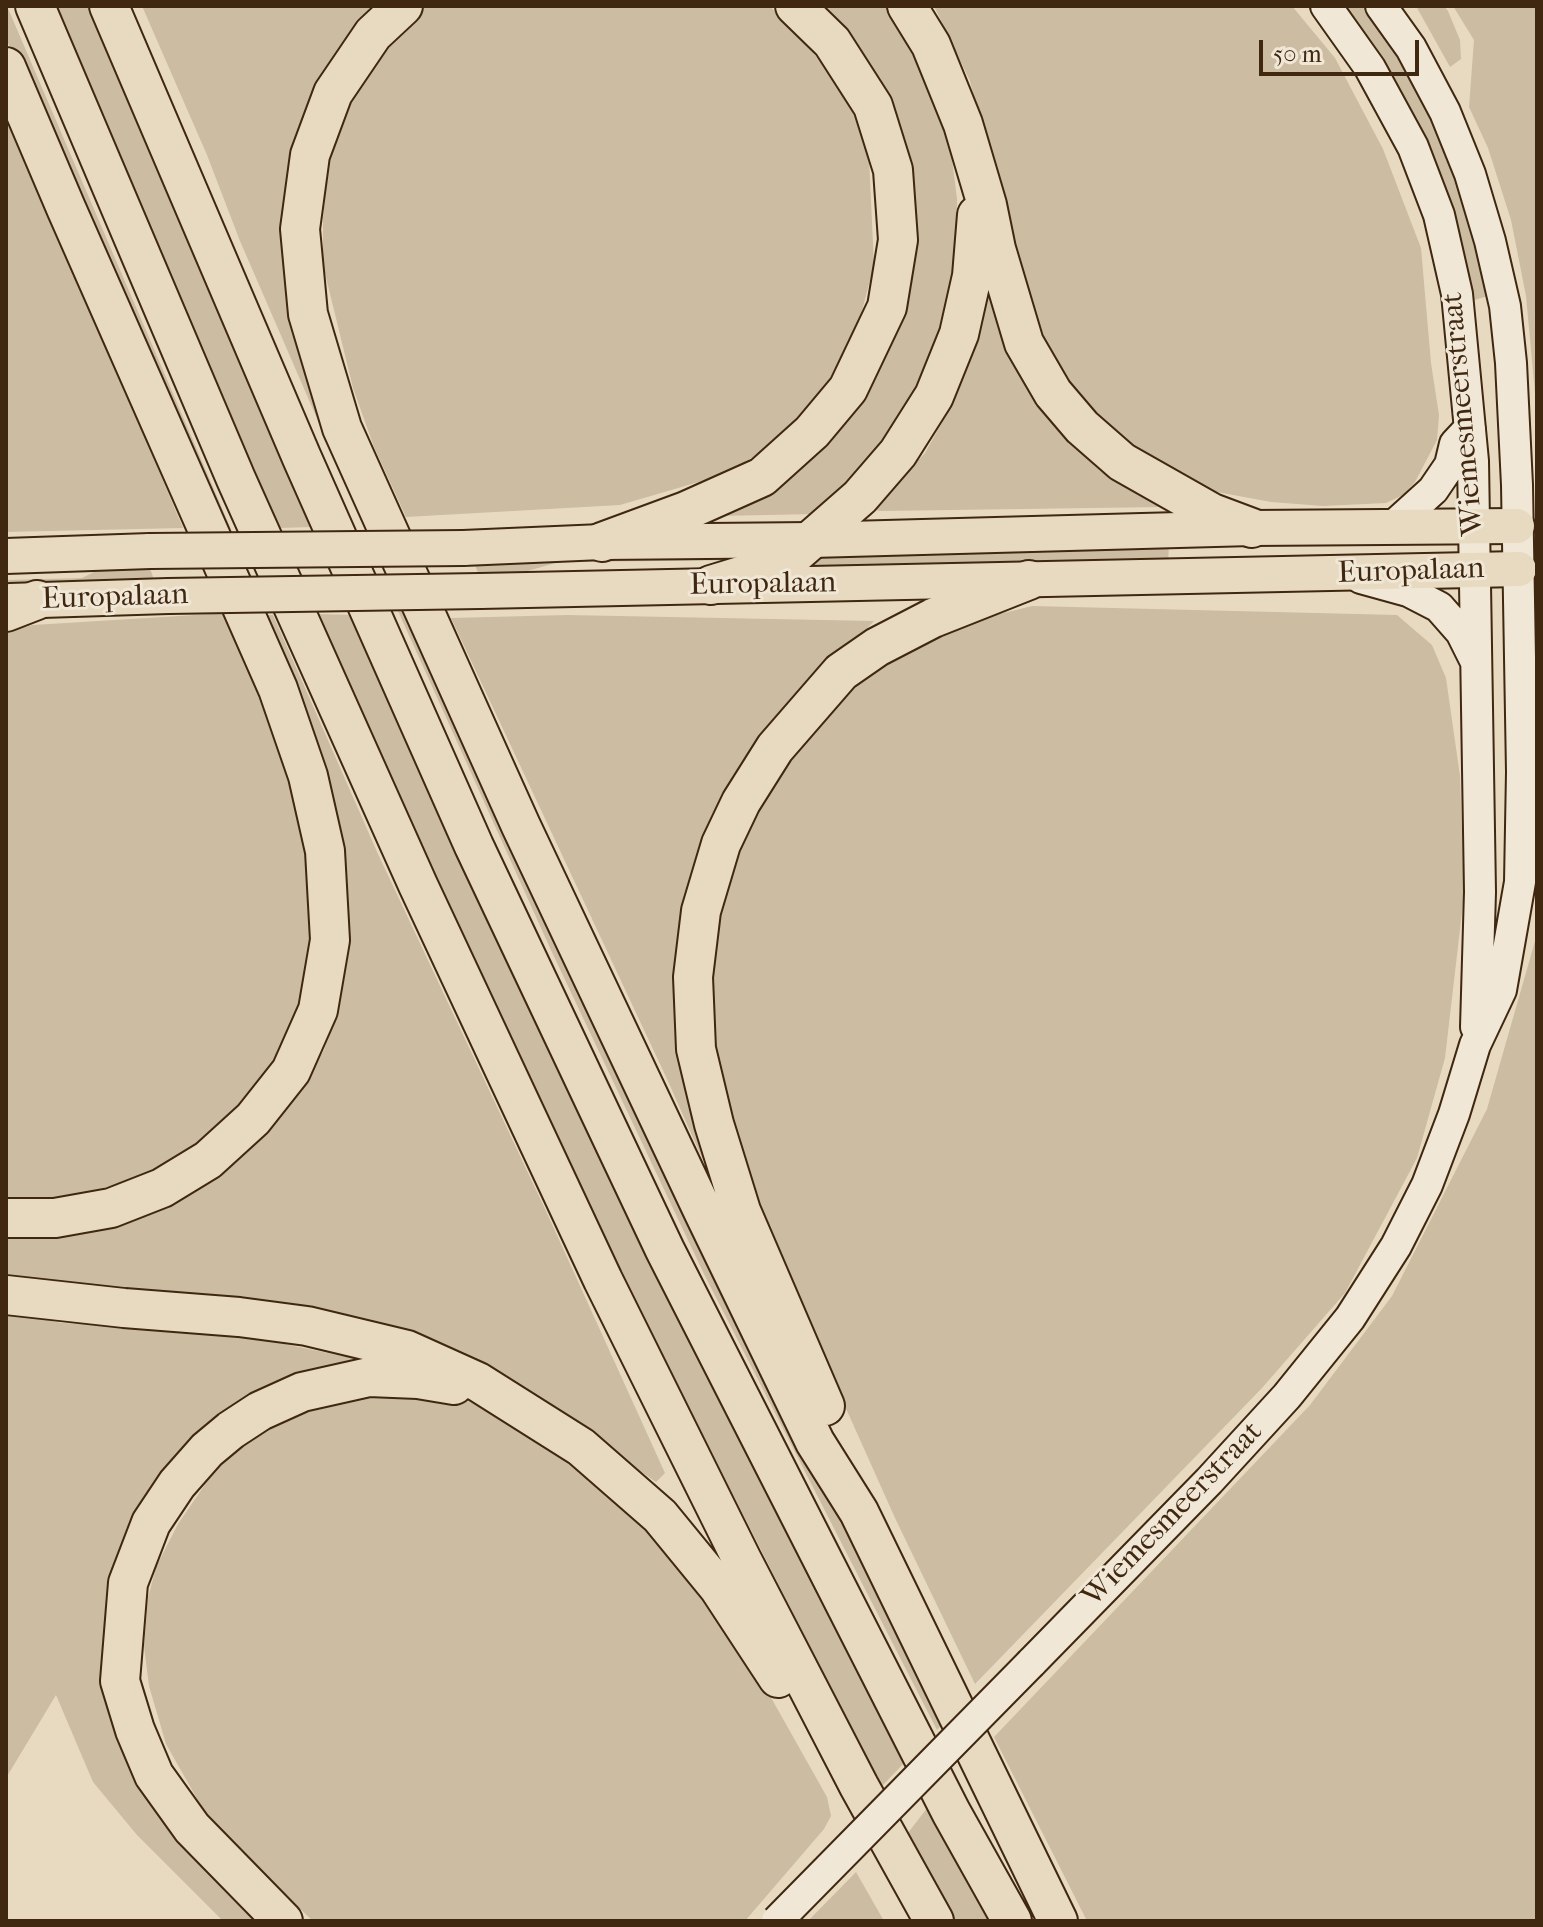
<!DOCTYPE html>
<style>
body{margin:0}
#map{position:relative;width:1543px;height:1927px;overflow:hidden;background:#e8dac0;font-family:"IM FELL French Canon",serif}
canvas{display:block}
.frame{position:absolute;inset:0;border:8px solid #3f2710;pointer-events:none}
.scale{position:absolute;left:1259px;top:40px;width:160px;height:36px;box-sizing:border-box;border:4px solid #3f2710;border-top:0;padding-left:10px;font-size:24px;line-height:28px;white-space:nowrap;color:#3f2710;-webkit-text-stroke:6px #f0e7d6;paint-order:stroke}
</style>
<div id="map">
<canvas width="1543" height="1927"></canvas>
<div class="frame"></div>
<div class="scale">50 m</div>
</div>
<script>
const g = document.querySelector('canvas').getContext('2d');
g.lineJoin = 'round';
function paint(path, color) { g.fillStyle = color; g.fill(path, 'evenodd'); }
const poly = rows => new Path2D(rows.map(r => 'M' + r).join(''));
function stroke(path, color, width, dash) { g.strokeStyle = color; g.lineWidth = width; g.lineCap = dash ? 'butt' : 'round'; g.setLineDash(dash || []); g.stroke(path); }
function drawText(font, color, halo, rows, align = 'center') {
  g.font = font + ' "IM FELL French Canon",serif'; g.lineWidth = 6; g.setLineDash([]); g.textBaseline = 'middle'; g.strokeStyle = halo; g.fillStyle = color; for (const [text, x, y, turn = 0] of rows) {
    g.save(); g.translate(x, y); g.rotate((+turn || 0) * Math.PI / 180); g.textAlign = isNaN(turn) ? turn : align; if (halo) g.strokeText(text, 0, 0); g.fillText(text, 0, 0); g.restore();
  }
}
paint(poly([
 [6,6,7,6,231,529,216,529,6,38],
 [54,6,91,6,312,527,278,528],
 [142,6,386,6,284,243,376,527,364,527,240,241,207,155],
 [422,6,769,6,789,23,834,79,855,114,869,158,874,265,859,322,827,384,775,443,726,474,620,505,406,517,374,447,353,388,323,265,323,218,329,156,350,99,403,22],
 [820,6,889,6,927,69,948,127,957,199,956,290,901,430,817,514,716,516,797,467,908,264],
 [934,6,1292,6,1335,58,1383,149,1421,248,1431,363,1439,415,1437,440,1415,482,1403,495,1386,503,1323,506,1271,502,1206,490,1162,470,1076,404,1029,311,970,81],
 [1341,6,1362,6,1389,44,1432,119,1472,220,1488,296,1471,301,1447,199,1420,128,1384,62],
 [1416,6,1444,6,1448,11,1460,40,1461,59,1450,67],
 [1453,6,1537,6,1537,415,1526,296,1511,220,1488,148,1469,107,1474,40],
 [6,110,183,528,6,532],
 [989,282,1011,348,1037,406,1100,471,1162,507,880,511,872,509,925,453,953,403,974,347],
 [1169,544,1168,564,806,571,830,552],
 [471,553,760,556,760,560,559,562,517,574,478,573],
 [112,563,149,565,156,586,6,589,6,580,82,578],
 [1032,606,1397,615,1432,645,1446,678,1460,776,1464,895,1445,1058,1417,1158,1345,1293,1262,1388,975,1684,895,1518,797,1299,723,1109,708,1038,714,909,758,799,838,697,880,665,964,623],
 [413,610,945,1721,937,1730,704,1274,550,948,398,611],
 [228,613,301,808,311,870,313,925,308,979,293,1025,267,1075,235,1113,206,1140,140,1177,83,1194,23,1203,6,1201,6,632,33,625],
 [316,614,354,615,906,1761,881,1787,575,1182],
 [257,615,273,615,378,854,546,1211,665,1473,656,1482,525,1391,6,1279,6,1234,21,1237,81,1229,250,1146,301,1092,324,1050,336,1017,342,977],
 [567,615,874,621,774,725,692,886,734,1230,667,1079,451,618],
 [1537,934,1537,1921,1087,1921,994,1737,1310,1405,1392,1296,1487,1109],
 [6,1312,62,1323,212,1329,357,1359,363,1369,166,1468,111,1570,102,1687,130,1762,260,1921,223,1921,137,1835,93,1782,56,1695,6,1778],
 [401,1394,463,1399,505,1418,549,1445,657,1531,747,1655,827,1797,831,1816,824,1829,745,1921,313,1921,213,1827,166,1744,149,1686,144,1646,148,1598,156,1567,178,1524,206,1483,232,1454,264,1430,303,1411,355,1396],
 [931,1803,995,1921,946,1921,901,1842],
 [856,1872,884,1921,808,1921]
]), '#cbbca2');
const secondary = poly([
 [1326,6,1370,68,1413,147,1439,215,1457,294,1473,461,1480,892,1476,1027],
 [1391,528,1433,490,1450,465,1455,444,1470,428],
 [1361,578,1408,591,1439,607,1461,632,1475,660],
 [1031,1663,1209,1481,1287,1396,1350,1318,1396,1246,1427,1185,1454,1114,1475,1045,1501,990,1520,882,1522,772,1517,485,1511,363,1505,306,1490,241,1470,174,1445,112,1411,48,1381,6]
]);
const trunk = poly([
 [463,548,602,542,812,540,1252,528,1517,526],
 [6,556,150,551],
 [480,591,1519,569],
 [10,601,168,596]
]);
const motorway = poly([
 [35,6,236,479,418,885,603,1280,742,1560,859,1786,934,1921],
 [109,6,302,458,474,846,665,1250,951,1812,1012,1921],
 [403,6,373,34,333,93,310,155,300,229,308,314,342,428,521,826,704,1213,815,1442,859,1512,1058,1921],
 [907,6,931,45,963,124,987,205,996,249,1024,343,1053,393,1082,427,1122,462,1212,513,1252,528],
 [6,67,66,208,278,689,308,776,325,851,330,940,318,1010,291,1071,253,1119,208,1160,162,1188,111,1208,55,1218,6,1218],
 [602,542,686,511,762,477,812,432,848,389,887,307,898,240,893,170,873,106,832,42,795,6],
 [711,585,770,567,795,554,860,497,898,453,934,396,959,334,972,276,977,215],
 [6,612,37,600],
 [6,1295,124,1308,239,1317,307,1326,407,1350,478,1382,581,1447,660,1516,719,1588,778,1678],
 [825,1406,741,1211,714,1124,696,1049,693,977,701,911,721,844,741,802,775,748,841,672,877,647,933,618,1029,580],
 [283,1921,192,1828,154,1775,135,1730,120,1681,128,1583,151,1523,177,1484,207,1450,231,1430,260,1411,302,1392,369,1377,418,1379,454,1385]
]);
stroke(secondary, '#3f2710', 34);
stroke(trunk, '#3f2710', 38);
stroke(motorway, '#3f2710', 42);
stroke(secondary, '#f0e7d6', 30);
stroke(trunk, '#e8dac0', 34);
stroke(motorway, '#e8dac0', 38);
const secondaryBridge = poly([
 [777,1921,1031,1663]
]);
const trunkBridge = poly([
 [150,551,463,548],
 [168,596,480,591]
]);
stroke(secondaryBridge, '#3f2710', 34, []);
stroke(trunkBridge, '#3f2710', 38, []);
stroke(secondaryBridge, '#f0e7d6', 30);
stroke(trunkBridge, '#e8dac0', 34);
drawText('30px', '#3f2710', '#f0e7d6', [
 ["Wiemesmeerstraat",1464,414,-95],
 ["Europalaan",1411,572,-2],
 ["Europalaan",763,585,-1],
 ["Europalaan",115,598,-2],
 ["Wiemesmeerstraat",1173,1515,-46]
]);
</script>
